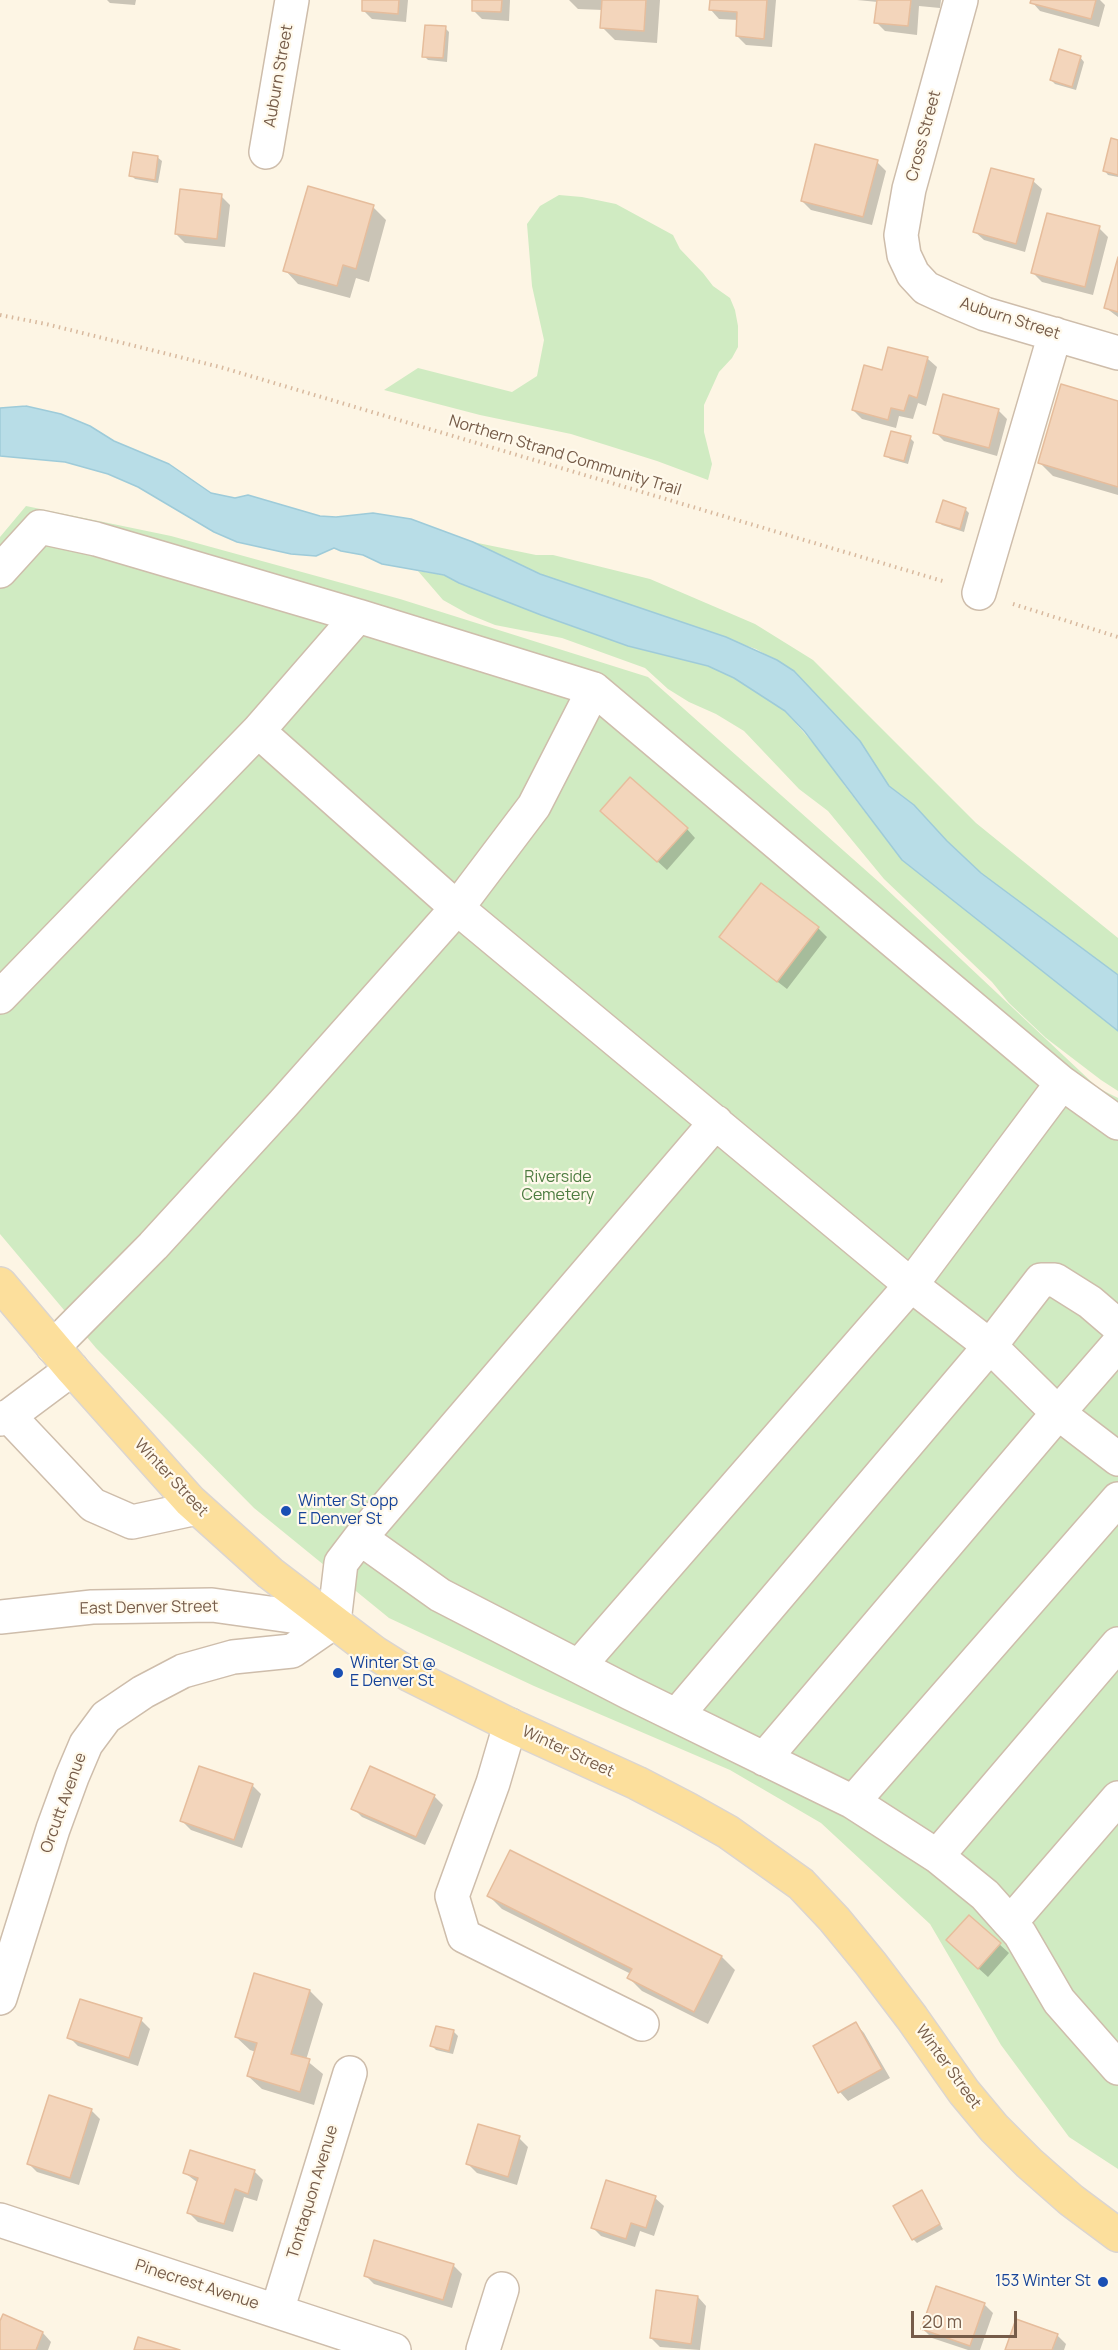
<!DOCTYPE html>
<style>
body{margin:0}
#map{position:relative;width:1118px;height:2350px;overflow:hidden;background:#fdf5e4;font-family:Manrope,sans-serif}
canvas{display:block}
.scale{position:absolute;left:911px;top:2311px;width:106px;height:27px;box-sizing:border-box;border:3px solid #765c49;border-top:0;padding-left:8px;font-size:18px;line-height:21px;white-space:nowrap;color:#765c49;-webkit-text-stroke:4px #fff9eb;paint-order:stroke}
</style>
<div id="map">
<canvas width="1118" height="2350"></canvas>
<div class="scale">20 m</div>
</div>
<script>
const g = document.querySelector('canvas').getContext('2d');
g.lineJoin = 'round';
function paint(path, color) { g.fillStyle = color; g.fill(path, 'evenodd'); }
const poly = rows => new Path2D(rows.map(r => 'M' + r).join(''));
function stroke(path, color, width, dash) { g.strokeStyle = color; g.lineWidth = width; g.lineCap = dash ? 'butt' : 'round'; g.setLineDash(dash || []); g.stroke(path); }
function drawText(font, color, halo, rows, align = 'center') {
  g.font = font + ' Manrope,sans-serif'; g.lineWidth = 4.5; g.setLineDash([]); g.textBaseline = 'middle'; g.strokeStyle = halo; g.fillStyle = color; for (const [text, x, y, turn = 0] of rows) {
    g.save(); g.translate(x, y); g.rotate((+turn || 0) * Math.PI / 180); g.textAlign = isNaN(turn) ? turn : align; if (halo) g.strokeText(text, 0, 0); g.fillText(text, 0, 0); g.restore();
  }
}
paint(poly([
 [559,195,582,197,616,204,673,235,680,249,703,273,713,286,730,298,735,310,738,326,738,347,732,358,719,372,704,405,704,432,712,464,708,480,657,461,571,434,480,415,384,390,418,368,512,392,537,376,544,340,532,286,527,224,540,206],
 [26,506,171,536,400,599,648,677,880,883,1098,1088,1118,1098,1118,2169,1069,2137,1001,2045,930,1924,821,1823,730,1770,534,1686,389,1618,254,1508,96,1348,0,1234,0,537],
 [473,542,536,555,553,555,650,579,755,624,813,660,976,823,1118,938,1118,975,981,873,947,841,914,805,889,786,860,741,794,671,756,649,540,574],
 [418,571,444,575,459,583,541,615,628,646,708,666,734,678,785,711,827,759,845,786,902,860,1118,1031,1118,1091,1101,1080,1046,1038,1009,1003,992,982,884,879,828,811,799,789,744,731,716,714,689,702,668,689,645,668,562,638,495,625,468,614,443,600]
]), '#d0ebc2');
const water = poly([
 [26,406,61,414,90,426,114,441,169,464,211,493,235,498,248,495,320,516,336,517,373,513,411,519,473,542,540,574,726,637,777,660,794,671,860,741,889,786,914,805,947,841,981,873,1118,975,1118,1031,902,860,805,732,785,711,734,678,708,666,628,646,541,615,459,583,444,575,382,564,363,555,341,551,334,548,316,556,291,554,237,542,214,532,138,487,108,474,65,462,0,456,0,408,26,406]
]);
paint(water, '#b8dde7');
stroke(water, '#9ecbd9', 1.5);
paint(poly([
 [107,0,136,0,135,5,110,3],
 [364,0,408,0,406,22,372,19,363,10],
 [474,0,510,0,509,21,482,19,473,10],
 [569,0,660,0,657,43,615,40,602,27,603,10,578,9],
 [711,0,776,0,772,47,746,45,737,36,738,20,719,19,711,10],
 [857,0,941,0,940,8,919,6,917,35,885,31,876,22,878,2],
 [1032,0,1100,0,1105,5,1099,27,1040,11,1032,2],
 [445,28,449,32,447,62,428,60,424,56],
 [1080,57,1084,62,1076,90,1055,84,1051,80],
 [1118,141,1118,177,1108,175,1104,170],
 [157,157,162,161,158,183,135,179,131,175],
 [877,162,886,171,872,225,811,210,802,201],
 [1033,181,1042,189,1025,252,984,240,975,232],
 [221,196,230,205,225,247,185,243,176,234],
 [373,207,386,220,369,282,356,278,350,298,298,284,285,270],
 [1099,228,1108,237,1093,295,1042,282,1033,273],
 [1118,263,1118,317,1106,308],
 [889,349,928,359,937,367,926,406,918,403,913,419,899,416,896,428,862,419,853,410,883,372],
 [1118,402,1118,495,1053,476,1040,463],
 [998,410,1007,419,997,456,944,441,935,432],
 [910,438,914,442,908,464,890,459,886,455],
 [965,509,969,513,964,532,942,525,938,521],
 [611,819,687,829,695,838,667,870],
 [818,928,827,937,787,989,730,945],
 [252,1785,261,1794,242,1848,191,1830,182,1821],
 [434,1796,443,1805,425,1845,362,1817,353,1808],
 [511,1852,722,1957,735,1970,708,2024,642,1991,629,1978,631,1974,502,1909,489,1896],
 [969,1917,1009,1953,988,1977,957,1949],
 [310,1991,323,2004,306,2060,323,2074,314,2105,262,2089,248,2076,256,2052,250,2050,236,2037],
 [141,2020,150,2029,138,2066,78,2046,69,2037],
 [856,2024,864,2033,890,2078,848,2101,840,2092],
 [437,2028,454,2032,458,2036,453,2054,436,2050,432,2046],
 [91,2110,100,2119,79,2185,37,2172,28,2163],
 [519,2138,528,2147,517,2185,477,2173,468,2164],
 [254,2171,263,2180,257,2201,244,2197,233,2232,198,2222,189,2213,198,2183,185,2173],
 [921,2192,943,2229,917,2243,913,2239],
 [655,2198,664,2206,654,2236,640,2231,635,2247,601,2236,593,2228],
 [453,2265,462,2274,452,2308,374,2284,365,2275],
 [698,2297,706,2306,700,2350,660,2347,651,2338],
 [984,2304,993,2313,980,2350,968,2350,932,2338,923,2329],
 [4,2316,43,2333,51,2342,48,2350,0,2350,0,2324],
 [1057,2335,1066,2344,1064,2350,1006,2350]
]), '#0003');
const building = poly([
 [362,0,399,0,398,14,362,11,362,0],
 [472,0,502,0,501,12,472,11,472,0],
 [602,0,646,0,644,31,600,28,602,0],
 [710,0,767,0,764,39,736,36,737,12,709,10,710,0],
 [877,0,911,0,908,26,874,23,877,0],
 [1031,0,1096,0,1091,19,1030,3,1031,0],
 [425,25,446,26,443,58,422,57,425,25],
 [1059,49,1081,56,1072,87,1050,80,1059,49],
 [1111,138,1118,140,1118,175,1103,171,1111,138],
 [815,144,878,160,863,217,801,201,815,144],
 [133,152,158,156,155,180,129,176,133,152],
 [991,168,1034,179,1016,244,973,232,991,168],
 [308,186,374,205,356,269,343,265,337,286,283,271,308,186],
 [180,189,222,194,217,239,175,234,180,189],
 [1047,213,1100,226,1085,287,1031,273,1047,213],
 [1118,257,1118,312,1104,308,1118,257],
 [888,347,928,357,917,398,909,395,904,411,891,408,888,420,852,410,864,365,882,370,888,347],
 [1061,384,1118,401,1118,487,1038,463,1061,384],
 [943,394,999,409,989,448,933,433,943,394],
 [891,431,911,436,904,461,884,456,891,431],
 [943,500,966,508,960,529,936,522,943,500],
 [630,777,688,828,657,862,600,811,630,777],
 [761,883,819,927,777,982,719,937,761,883],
 [199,1766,253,1784,234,1840,180,1821,199,1766],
 [370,1766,435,1795,416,1837,351,1809,370,1766],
 [510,1850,722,1956,694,2012,627,1978,632,1969,487,1896,510,1850],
 [969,1915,1001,1943,978,1969,946,1940,969,1915],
 [254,1973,310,1990,291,2054,310,2059,300,2092,247,2076,257,2043,235,2037,254,1973],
 [80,1999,142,2018,129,2058,67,2038,80,1999],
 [856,2022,882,2069,838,2093,813,2046,856,2022],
 [436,2026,454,2030,449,2051,430,2046,436,2026],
 [49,2095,92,2109,70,2178,27,2164,49,2095],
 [478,2124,520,2136,508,2177,466,2164,478,2124],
 [190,2150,255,2170,248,2194,235,2189,224,2224,187,2213,198,2178,183,2173,190,2150],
 [606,2180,656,2196,646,2228,631,2223,626,2239,591,2228,606,2180],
 [922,2190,940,2224,912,2240,893,2206,922,2190],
 [374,2240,454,2264,443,2300,364,2276,374,2240],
 [936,2286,985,2303,970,2346,921,2329,936,2286],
 [656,2290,698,2296,691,2344,650,2338,656,2290],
 [3,2314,43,2332,36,2350,0,2350,0,2321,3,2314],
 [1016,2319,1058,2334,1052,2350,1005,2350,1016,2319],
 [138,2337,180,2350,134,2350,138,2337]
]);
paint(building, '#f3d5bb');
stroke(building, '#e6bd9c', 1.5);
const minor = poly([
 [961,0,909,189,901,235,904,255,913,274,926,288,952,300,985,314,1118,353],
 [266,152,292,0],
 [0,571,40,527,96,539,358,616,258,731,0,997],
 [979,593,1055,334],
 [358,616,594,689,1062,1083],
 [258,731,457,908,534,806,594,689],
 [1118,1344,1058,1413,1118,1459],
 [53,1347,153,1246,283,1104,457,908,911,1285,1062,1083,1118,1123],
 [9,1416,93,1505,132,1522,197,1508],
 [0,1419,9,1416,72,1369],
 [360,1538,716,1122],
 [0,1617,92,1607,212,1605,334,1622],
 [334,1622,341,1563,360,1538,440,1595,630,1693,853,1802,937,1856,1118,1644],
 [579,1666,911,1285,990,1346,677,1715],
 [510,1725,493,1783,452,1896,464,1936,642,2024],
 [764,1759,1058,1413,990,1346,1041,1280,1055,1280,1090,1302,1118,1326],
 [853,1802,1118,1499],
 [937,1856,985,1895,1010,1923,1118,1798],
 [1010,1923,1020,1934,1059,2001,1118,2068],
 [0,1998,53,1829,72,1777,86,1744,106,1717,143,1692,183,1671,233,1657,292,1651,334,1622],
 [0,2220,394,2350],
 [277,2311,350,2073],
 [483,2350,502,2289]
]);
const major = poly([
 [0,1284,72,1369,190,1501,270,1573,338,1625,375,1653,410,1675,510,1725,637,1783,687,1809,728,1832,801,1884,834,1919,871,1964,912,2018,964,2092,994,2128,1029,2163,1071,2200,1118,2235]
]);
stroke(minor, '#cebdab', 36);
stroke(major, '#dbd5d0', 36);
stroke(poly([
 [0,315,46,324,220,367,946,582],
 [1013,604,1118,637]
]), '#d8b99e', 4, [1.5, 4.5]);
stroke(minor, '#fff', 33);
stroke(major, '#fcdf9c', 33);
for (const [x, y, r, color] of [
 [286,1511,6,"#1a4fb4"],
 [338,1673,6,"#1a4fb4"],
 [1103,2282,6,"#1a4fb4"]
]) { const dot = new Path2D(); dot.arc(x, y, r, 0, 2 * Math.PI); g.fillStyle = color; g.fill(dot); stroke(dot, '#fff9eb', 2); }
drawText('16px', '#765c49', '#fff9eb', [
 ["Auburn Street",279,76,-80],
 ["Cross Street",924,136,-75],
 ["Auburn Street",1010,319,18],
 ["Northern Strand Community Trail",565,456,17],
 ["Winter Street",171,1478,47],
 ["East Denver Street",149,1608,-1],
 ["Winter Street",568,1752,25],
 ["Orcutt Avenue",64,1803,-70],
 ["Winter Street",948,2067,54],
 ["Tontaquon Avenue",313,2192,-73],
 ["Pinecrest Avenue",197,2285,18]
]);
drawText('16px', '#4e7c41', '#fff9eb', [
 ["Riverside",558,1178],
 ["Cemetery",558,1196]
]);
drawText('16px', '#164399', '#fff9eb', [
 ["Winter St opp",298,1502],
 ["E Denver St",298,1520],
 ["Winter St @",350,1664],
 ["E Denver St",350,1682],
 ["153 Winter St",1091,2282,"right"]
], 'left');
</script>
